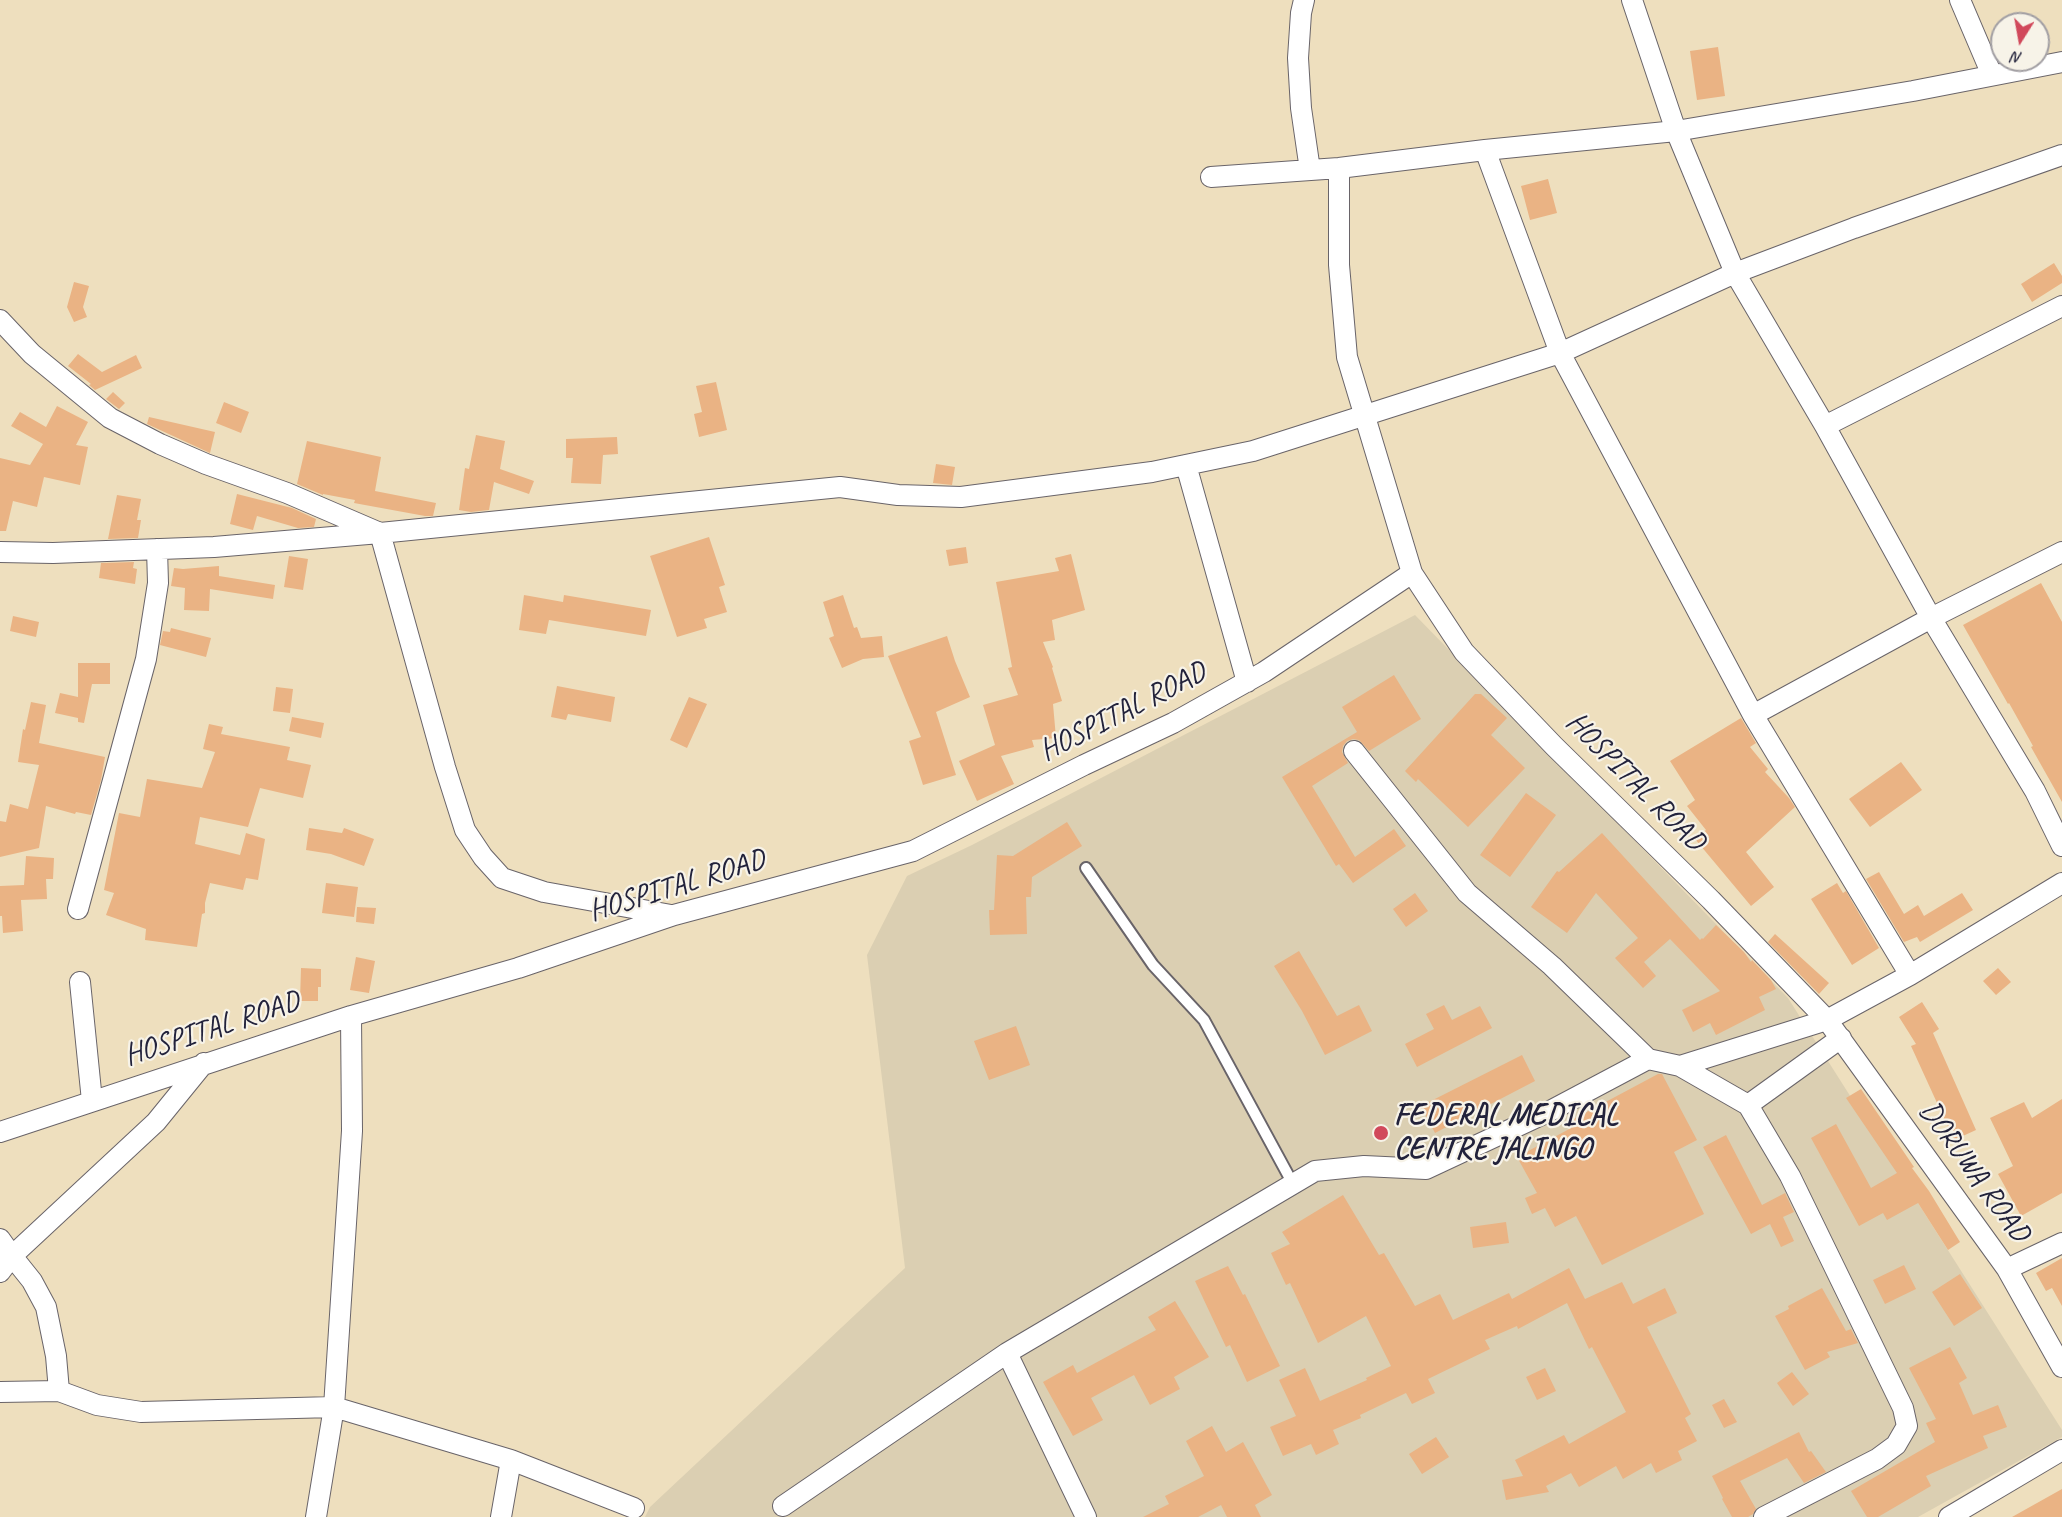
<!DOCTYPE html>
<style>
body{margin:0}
#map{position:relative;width:2062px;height:1517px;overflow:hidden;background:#eedfbe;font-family:Caveat,sans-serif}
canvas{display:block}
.north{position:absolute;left:1990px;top:12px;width:60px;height:60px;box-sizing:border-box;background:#f7f3e8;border:2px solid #a29fa3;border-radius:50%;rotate:191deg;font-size:16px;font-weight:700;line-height:24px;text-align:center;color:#22223b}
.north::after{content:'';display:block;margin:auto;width:21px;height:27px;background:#d1495b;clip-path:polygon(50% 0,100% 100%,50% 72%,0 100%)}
</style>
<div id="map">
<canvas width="2062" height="1517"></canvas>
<div class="north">N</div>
</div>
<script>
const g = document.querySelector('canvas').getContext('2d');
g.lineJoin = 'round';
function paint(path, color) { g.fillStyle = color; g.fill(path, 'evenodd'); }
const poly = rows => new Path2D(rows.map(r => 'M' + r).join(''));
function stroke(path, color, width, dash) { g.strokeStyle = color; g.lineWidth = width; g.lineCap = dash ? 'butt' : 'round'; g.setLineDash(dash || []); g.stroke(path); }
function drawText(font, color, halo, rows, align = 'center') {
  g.font = font + ' Caveat,sans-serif'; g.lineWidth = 4.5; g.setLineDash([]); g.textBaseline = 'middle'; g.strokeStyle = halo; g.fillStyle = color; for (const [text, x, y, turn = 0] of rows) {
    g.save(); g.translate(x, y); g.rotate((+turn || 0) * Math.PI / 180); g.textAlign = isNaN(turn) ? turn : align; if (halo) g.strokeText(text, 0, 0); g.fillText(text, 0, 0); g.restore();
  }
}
paint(poly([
 [1415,615,1788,998,2062,1430,2062,1437,1918,1517,645,1517,650,1507,905,1268,867,955,907,876,972,845]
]), '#dbcfb2');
paint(poly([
 [1718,47,1725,96,1697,100,1690,51],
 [1548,179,1557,213,1530,220,1521,186],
 [2054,263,2062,276,2062,283,2032,302,2021,284],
 [74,282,89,286,83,307,87,317,74,322,67,307],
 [78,354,102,372,136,355,142,368,95,390,89,385,91,384,68,366],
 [716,382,727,430,699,437,694,414,702,412,696,386],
 [113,392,125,403,119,409,106,399],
 [224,402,249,412,241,433,216,423],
 [57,406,88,422,76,445,88,447,80,485,44,477,37,507,13,501,6,531,0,531,0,458,30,465,43,444,11,426,20,412,46,427],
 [149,417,215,432,210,453,147,424],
 [476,435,505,441,500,469,534,481,529,494,494,482,489,510,471,512,459,510,465,468,469,469],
 [617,437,618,454,603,455,601,484,571,483,573,458,566,458,566,439],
 [307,441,381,457,375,491,436,503,433,516,425,516,354,503,355,500,323,494,323,495,297,484],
 [936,464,955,467,952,485,933,483],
 [237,494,292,508,316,519,314,527,298,528,257,516,253,530,230,524],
 [117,495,141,499,137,520,141,520,138,538,108,539],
 [709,537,725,585,719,587,727,612,704,619,707,628,677,637,650,556],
 [966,547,968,563,949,566,946,550],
 [1071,554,1085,610,1052,620,1055,640,1043,642,1053,667,1052,668,1062,701,1053,704,1056,738,1032,740,1034,747,1001,756,1014,784,977,801,959,761,995,745,983,705,1018,695,1008,668,1012,667,996,582,1059,571,1055,558],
 [289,556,308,559,303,590,284,587],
 [134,562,133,568,137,569,135,584,99,578,101,563],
 [219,566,219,576,275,585,273,599,210,589,209,611,184,610,185,588,171,586,174,568,183,569],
 [2041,583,2062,622,2062,802,2031,747,2033,746,2009,703,2008,704,1963,625],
 [524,595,563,602,564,595,651,610,646,636,549,620,546,634,519,630],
 [843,595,854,628,857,627,861,638,882,636,884,657,863,659,842,668,829,638,834,636,823,602],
 [13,616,39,622,36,637,10,631],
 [171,628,211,638,206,657,160,645,163,631,170,632],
 [947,636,955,661,970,697,936,712,956,775,923,785,909,741,921,737,888,656],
 [78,663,110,663,110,684,92,684,84,723,78,722,78,718,55,713,60,693,78,697],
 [1394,675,1421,719,1369,751,1359,740,1353,739,1347,741,1343,746,1342,752,1348,763,1312,786,1355,857,1394,829,1406,846,1353,883,1339,864,1336,866,1282,777,1357,732,1342,707],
 [557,686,615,697,611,722,568,714,566,720,551,717],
 [276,687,293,689,290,713,273,711],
 [1475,694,1481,694,1507,718,1491,735,1525,768,1468,827,1418,779,1416,782,1405,771],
 [689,697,707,704,687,748,670,740],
 [31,702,46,705,39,743,105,757,101,780,91,815,76,812,75,814,46,806,39,848,0,857,0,821,6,822,10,804,28,809,39,765,18,762,23,729,25,730],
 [292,717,324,723,321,738,289,731],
 [1741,718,1756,743,1750,747,1768,769,1765,772,1789,798,1795,807,1746,852,1774,887,1751,906,1695,839,1706,830,1687,806,1695,800,1670,761],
 [209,724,223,727,221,734,290,747,287,760,311,765,303,798,260,788,248,827,200,817,195,844,240,855,246,833,265,839,258,880,246,878,243,890,210,883,205,903,205,913,202,914,197,947,145,940,146,929,106,915,114,893,104,890,119,813,140,817,147,779,202,788,215,752,203,749],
 [1901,762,1922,790,1870,827,1849,799],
 [1526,793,1556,815,1510,877,1480,855],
 [1067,822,1082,846,1032,877,1031,897,1026,897,1027,934,990,935,989,910,994,910,997,855,1013,856],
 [309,828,342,833,344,828,374,839,364,866,331,854,306,850],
 [1602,833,1700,940,1702,938,1703,939,1716,925,1744,952,1751,962,1752,960,1771,980,1776,989,1759,997,1765,1010,1716,1035,1710,1023,1693,1032,1682,1010,1720,991,1670,939,1644,962,1656,976,1643,988,1615,958,1638,938,1596,893,1567,933,1531,907,1557,871,1559,872],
 [26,856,54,858,53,879,46,879,47,899,21,900,23,931,3,933,2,916,0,916,0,886,24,885],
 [1879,872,1904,914,1918,905,1924,916,1962,893,1973,910,1920,942,1917,937,1904,942,1866,879],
 [326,883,358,887,354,917,322,913],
 [1837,883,1843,893,1846,891,1879,948,1852,965,1811,899],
 [1415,893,1428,911,1406,927,1393,909],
 [357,907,376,908,374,924,356,922],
 [1775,934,1829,983,1819,994,1768,942],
 [1299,951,1337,1016,1359,1005,1372,1031,1325,1055,1302,1011,1274,966],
 [356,957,375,961,369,993,350,990],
 [301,968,321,969,321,987,318,987,318,1001,300,1001],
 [1998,968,2011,982,1996,995,1983,981],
 [1922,1002,1939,1029,1933,1033,1976,1130,1954,1140,1911,1046,1916,1044,1899,1017],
 [1444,1005,1452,1020,1480,1006,1492,1028,1417,1067,1405,1044,1434,1029,1426,1014],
 [1016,1026,1030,1065,989,1080,974,1041],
 [1522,1055,1535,1081,1435,1133,1421,1106],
 [1658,1074,1662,1074,1697,1140,1674,1152,1704,1214,1602,1265,1576,1216,1555,1227,1545,1208,1532,1214,1525,1198,1537,1193,1517,1157,1573,1127,1570,1121],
 [1861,1089,1914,1167,1912,1168,1929,1191,1960,1242,1948,1250,1918,1203,1887,1220,1883,1213,1859,1226,1811,1138,1836,1124,1871,1188,1897,1173,1846,1098],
 [2062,1099,2062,1193,2021,1216,1998,1174,2013,1166,1990,1118,2024,1102,2032,1118],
 [1726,1135,1762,1205,1785,1193,1794,1212,1783,1217,1794,1241,1781,1247,1770,1224,1751,1234,1703,1147],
 [1343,1195,1379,1255,1384,1253,1415,1306,1440,1294,1453,1320,1509,1293,1512,1299,1569,1268,1585,1299,1622,1282,1633,1304,1665,1288,1677,1313,1647,1327,1691,1414,1685,1418,1697,1441,1678,1451,1682,1460,1656,1473,1651,1463,1623,1479,1616,1466,1579,1487,1571,1473,1546,1486,1549,1492,1506,1500,1502,1480,1523,1476,1515,1460,1564,1435,1569,1444,1626,1412,1592,1347,1589,1349,1567,1303,1518,1329,1517,1326,1485,1340,1490,1349,1428,1379,1435,1393,1412,1404,1406,1393,1360,1415,1361,1418,1333,1430,1339,1444,1316,1455,1311,1444,1283,1456,1270,1427,1296,1416,1279,1380,1305,1368,1320,1401,1367,1380,1366,1378,1391,1366,1366,1316,1318,1343,1290,1283,1286,1285,1271,1253,1290,1244,1282,1232],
 [1506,1222,1509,1243,1473,1248,1470,1227],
 [2062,1258,2062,1306,2052,1288,2046,1291,2036,1273],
 [1904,1265,1916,1289,1885,1304,1873,1280],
 [1228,1266,1243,1295,1245,1294,1280,1366,1247,1382,1230,1345,1226,1347,1195,1281],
 [1960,1274,1982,1308,1954,1326,1932,1292],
 [1822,1288,1846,1331,1851,1329,1858,1343,1827,1352,1830,1357,1805,1370,1775,1316,1789,1309,1788,1306],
 [1175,1301,1209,1357,1174,1377,1180,1389,1150,1405,1134,1375,1091,1398,1103,1420,1073,1436,1043,1382,1073,1365,1077,1373,1156,1330,1148,1317],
 [1950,1347,1967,1378,1959,1383,1973,1415,1998,1405,2007,1427,1983,1436,1988,1448,1926,1476,1931,1486,1878,1517,1867,1517,1851,1491,1935,1442,1926,1423,1936,1419,1909,1368],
 [1545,1368,1556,1391,1537,1400,1526,1377],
 [1792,1372,1809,1394,1793,1406,1777,1383],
 [1724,1399,1737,1422,1724,1428,1712,1405],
 [1212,1426,1226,1452,1243,1442,1272,1495,1255,1505,1261,1517,1227,1517,1221,1505,1198,1517,1143,1517,1169,1504,1165,1496,1204,1476,1186,1441],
 [1799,1432,1809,1452,1811,1451,1826,1472,1804,1483,1787,1458,1740,1481,1756,1509,1753,1514,1748,1517,1732,1517,1722,1499,1723,1498,1712,1476],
 [1436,1437,1449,1457,1422,1474,1409,1454],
 [2062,1489,2062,1517,2012,1517]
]), '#eab384');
const lane = poly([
 [1086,868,1153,965,1204,1020,1293,1184]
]);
const street = poly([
 [1304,0,1301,13,1298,58,1301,108,1310,170],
 [1632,0,1676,131,1735,273,1825,426,1931,618,2035,791,2062,846],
 [1960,0,1992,75],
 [1485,150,1560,353,1753,715,1910,975],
 [1339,168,1339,265,1347,357,1412,573],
 [1211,177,1339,168,1485,150,1676,131,1913,91,2062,62],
 [0,320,32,354,110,418,160,444,206,464,287,493,380,533,445,767,465,830,483,857,502,878,544,892,671,915],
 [1825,426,2062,306],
 [1186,465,1247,682],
 [0,552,53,553,214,547,380,533,840,487,898,495,961,497,1152,472,1253,451,1560,353,1735,273,1854,228,2062,155],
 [1753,715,1931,618,2062,552],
 [1354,751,1467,893,1552,966,1648,1059,1680,1066,1748,1105,1790,1176,1903,1408,1907,1426,1896,1445,1877,1459,1764,1517],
 [78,909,146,659,158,583,157,549],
 [80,982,92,1101],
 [1680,1066,1827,1020,2007,1269,2062,1367],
 [1748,1105,1841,1038],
 [0,1132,351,1016,518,968,674,915,913,851,1084,765,1173,723,1264,672,1412,573,1464,652,1554,746,1711,900,1827,1020,1910,975,2062,883],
 [0,1239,12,1256,0,1272],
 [2007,1269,2062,1243],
 [1007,1353,1086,1517],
 [59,1391,56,1356,46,1307,32,1281,12,1256,156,1122,204,1063],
 [0,1392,59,1391,97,1405,141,1412,334,1407,511,1460,634,1508],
 [783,1506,1007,1353,1315,1171,1364,1166,1426,1169,1550,1111,1648,1059],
 [316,1517,334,1407,352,1131,351,1016],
 [501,1517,511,1460],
 [1949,1517,2062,1450]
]);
stroke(lane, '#696469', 14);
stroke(street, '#696469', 22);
stroke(lane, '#fff', 10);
stroke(street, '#fff', 20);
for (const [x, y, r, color] of [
 [1381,1133,8,"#d1495b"]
]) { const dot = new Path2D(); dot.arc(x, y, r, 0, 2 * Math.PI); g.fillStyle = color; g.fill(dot); stroke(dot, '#f7f3e8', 2); }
drawText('30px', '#22223b', '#f7f3e8', [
 ["HOSPITAL ROAD",1123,712,-27],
 ["HOSPITAL ROAD",1635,782,45],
 ["HOSPITAL ROAD",677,886,-17],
 ["HOSPITAL ROAD",212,1029,-18],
 ["DORUWA ROAD",1974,1172,54]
]);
drawText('bold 30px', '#22223b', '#f7f3e8', [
 ["FEDERAL MEDICAL",1394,1116],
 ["CENTRE JALINGO",1394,1150]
], 'left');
</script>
